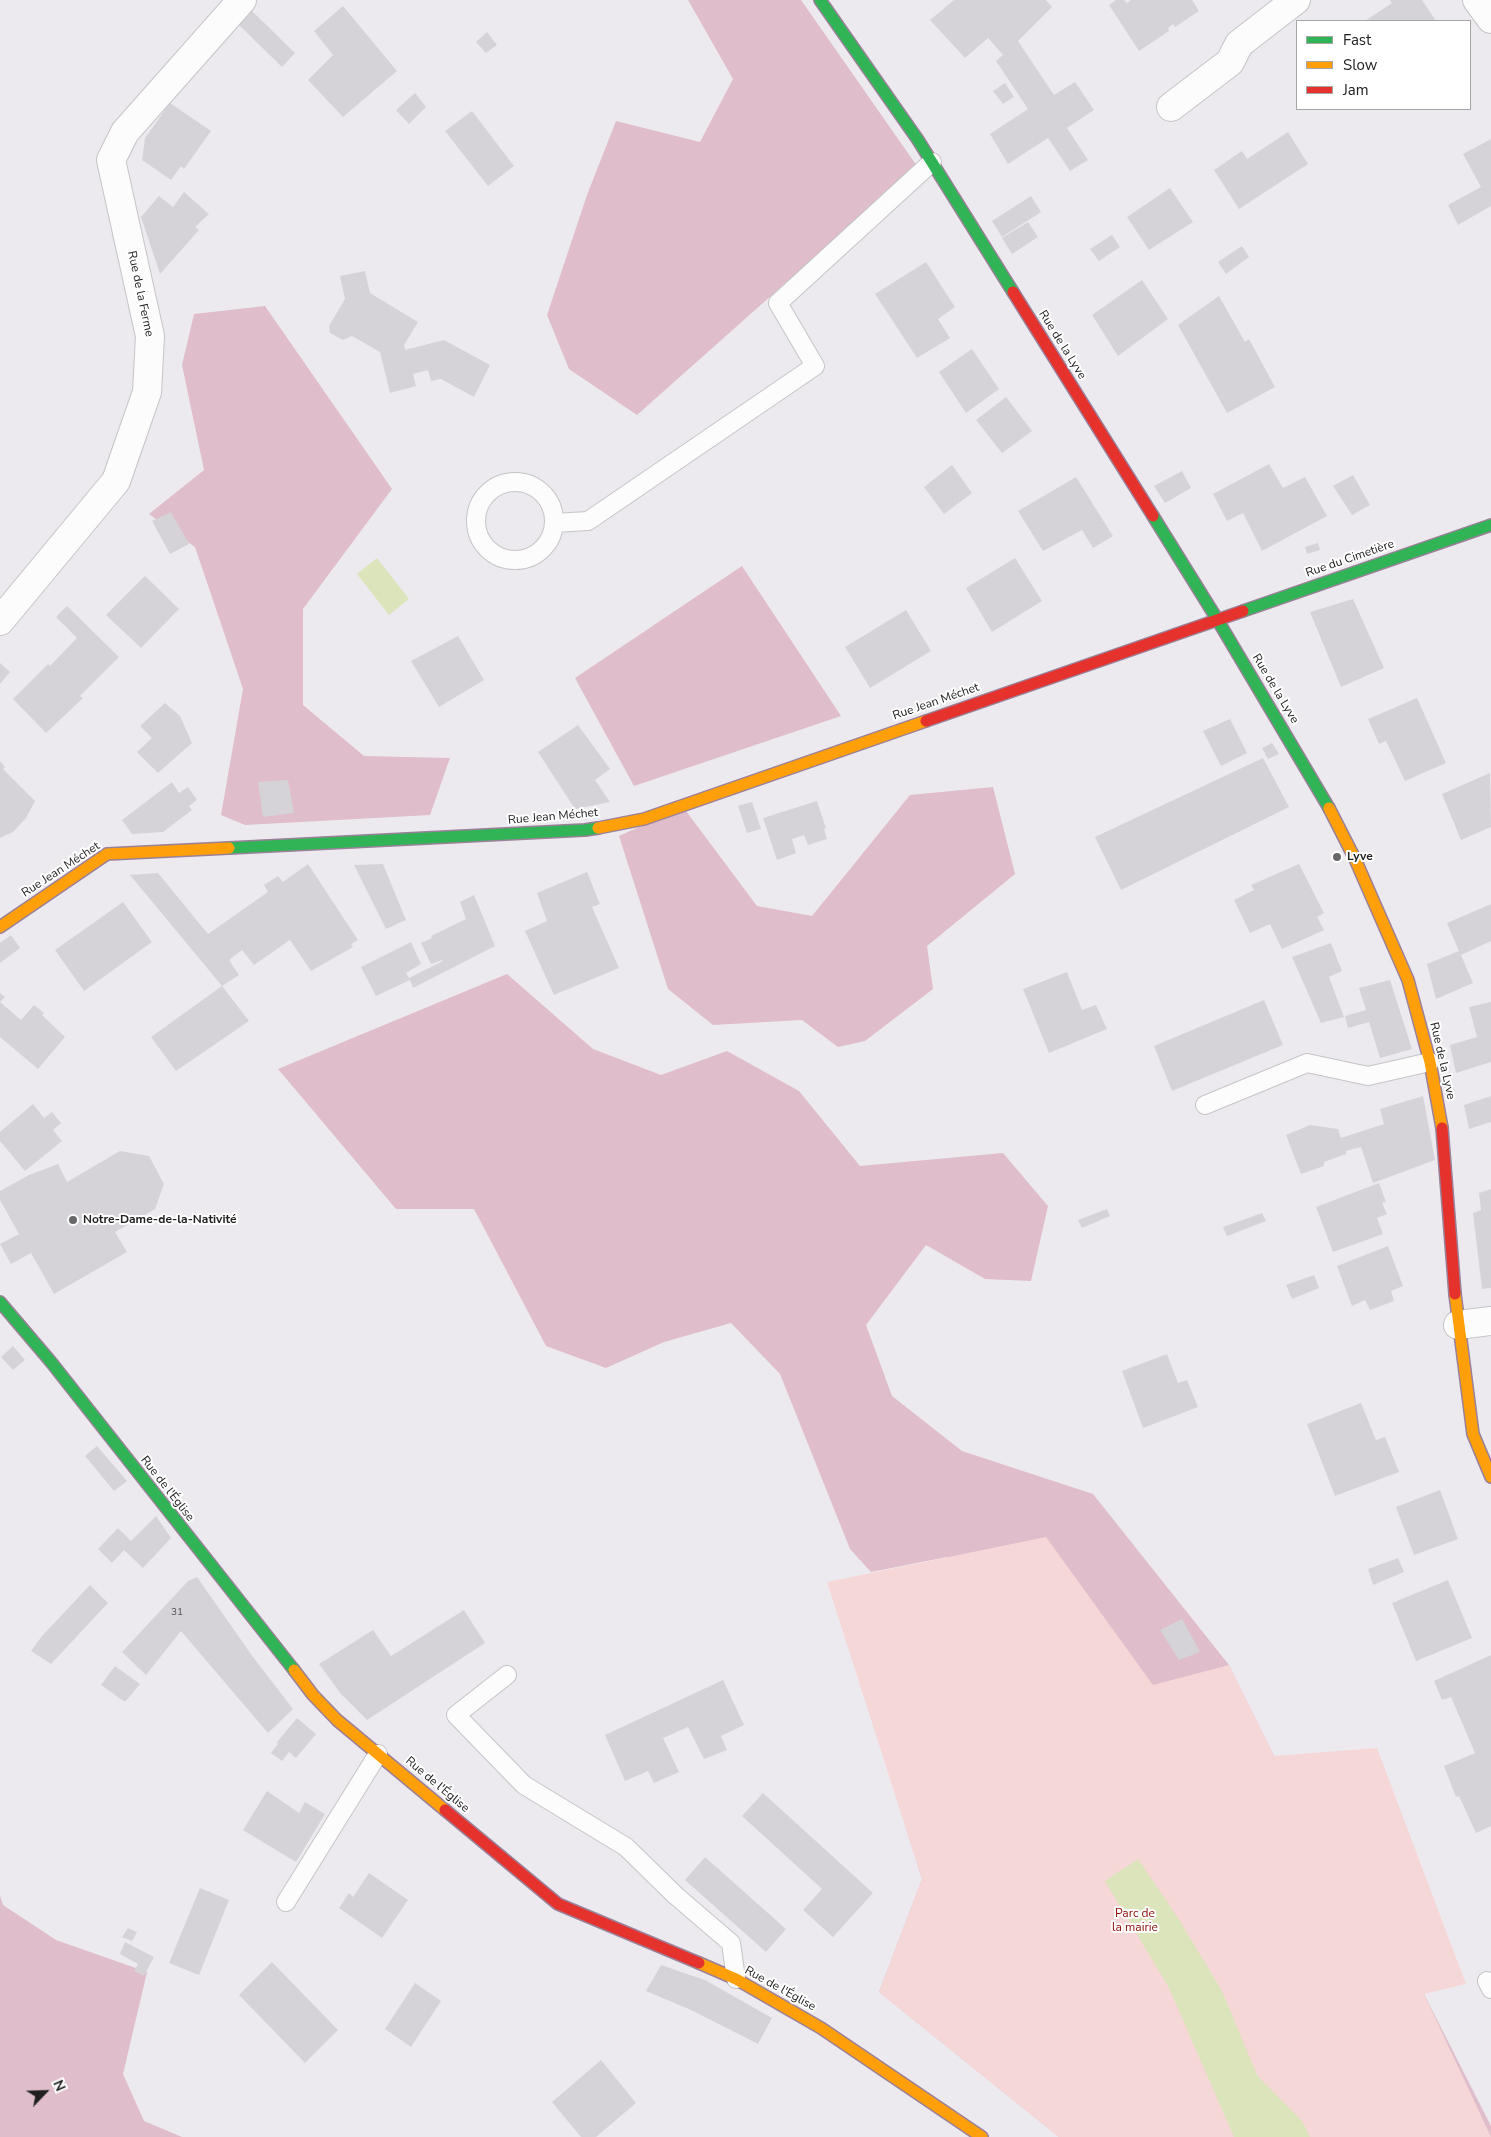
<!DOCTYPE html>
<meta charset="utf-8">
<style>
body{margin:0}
#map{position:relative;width:1491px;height:2137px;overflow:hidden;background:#edeaef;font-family:"Nunito Sans",sans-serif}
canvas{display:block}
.legend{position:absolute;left:1296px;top:20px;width:175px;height:90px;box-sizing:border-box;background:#fff;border:1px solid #a6a6a6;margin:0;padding:6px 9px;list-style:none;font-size:15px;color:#212121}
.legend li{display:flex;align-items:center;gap:10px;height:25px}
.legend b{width:25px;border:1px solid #a6a6a6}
.north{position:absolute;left:20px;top:2067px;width:50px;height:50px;-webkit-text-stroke:4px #fff;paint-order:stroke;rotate:66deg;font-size:14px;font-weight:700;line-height:20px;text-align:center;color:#212121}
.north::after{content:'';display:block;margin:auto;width:18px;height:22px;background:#212121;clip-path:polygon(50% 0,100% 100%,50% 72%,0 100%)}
</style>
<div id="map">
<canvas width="1491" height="2137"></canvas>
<ul class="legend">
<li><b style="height:6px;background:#30b455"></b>Fast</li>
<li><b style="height:6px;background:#ff9f0a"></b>Slow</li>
<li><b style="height:6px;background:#e5322d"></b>Jam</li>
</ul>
<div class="north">N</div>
</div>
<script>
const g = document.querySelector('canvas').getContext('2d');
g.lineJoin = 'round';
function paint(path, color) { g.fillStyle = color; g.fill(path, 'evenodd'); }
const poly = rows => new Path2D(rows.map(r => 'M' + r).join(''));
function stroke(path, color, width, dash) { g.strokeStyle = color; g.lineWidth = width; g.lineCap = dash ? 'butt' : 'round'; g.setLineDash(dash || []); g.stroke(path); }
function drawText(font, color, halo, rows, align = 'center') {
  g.font = font + ' "Nunito Sans",sans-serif'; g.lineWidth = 4; g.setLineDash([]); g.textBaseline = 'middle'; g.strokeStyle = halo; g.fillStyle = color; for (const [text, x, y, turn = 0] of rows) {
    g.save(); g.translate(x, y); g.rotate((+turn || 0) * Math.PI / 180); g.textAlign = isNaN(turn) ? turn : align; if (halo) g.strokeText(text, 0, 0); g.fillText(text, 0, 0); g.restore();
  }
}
paint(poly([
 [688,0,801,0,917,166,637,415,569,369,547,315,587,195,616,121,700,142,733,79],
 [265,306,392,489,303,609,303,705,364,756,450,758,430,815,245,825,221,815,243,689,195,547,149,514,204,470,182,365,194,314],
 [742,566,841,716,634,786,575,678],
 [993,787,1015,874,927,946,933,989,865,1041,838,1047,802,1020,713,1025,668,989,619,836,683,807,757,906,812,916,910,795],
 [507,974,593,1049,661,1075,727,1051,799,1091,860,1166,1003,1153,1048,1206,1031,1281,985,1279,926,1245,866,1325,892,1396,962,1451,1093,1494,1229,1665,1274,1756,1424,1994,1491,2126,1491,2137,1059,2137,879,1992,922,1879,898,1803,947,1557,871,1572,850,1549,780,1374,731,1323,664,1342,606,1368,546,1346,474,1209,396,1209,278,1069],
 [0,1896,3,1905,56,1940,147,1972,123,2074,144,2121,182,2137,0,2137]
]), '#dfbdca');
paint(poly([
 [1046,1537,1153,1685,1229,1665,1274,1756,1377,1748,1466,1984,1424,1994,1491,2137,1059,2137,879,1992,922,1879,827,1582]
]), '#f6d7d7');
paint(poly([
 [377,558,409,599,389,615,357,574],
 [1138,1859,1178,1918,1222,1991,1257,2075,1302,2121,1310,2137,1234,2137,1169,1988,1105,1881]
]), '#dce4bb');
paint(poly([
 [954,0,1046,0,1052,7,1018,41,1054,95,1075,82,1094,110,1067,128,1088,160,1070,171,1048,138,1008,164,990,134,1028,109,996,61,1003,55,988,38,965,58,930,20],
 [1116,0,1124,0,1127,3,1131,0,1192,0,1199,11,1175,27,1173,24,1168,28,1169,31,1139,51,1109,5],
 [1390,0,1422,0,1436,21,1365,21,1392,3],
 [343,6,397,71,343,117,308,80,333,55,314,31],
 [252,11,295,53,282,67,239,25],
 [487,32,497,45,486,53,476,42],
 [1005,83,1014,97,1003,104,993,91],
 [415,93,426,107,409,124,396,110],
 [170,103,211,131,184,169,181,166,171,180,142,160,145,138],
 [472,111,514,166,488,186,445,131],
 [1288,132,1308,164,1239,209,1214,170,1242,151,1247,159],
 [1491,139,1491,206,1458,225,1448,205,1481,187,1463,154],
 [1170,188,1193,222,1149,250,1127,217],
 [184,192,209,214,195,227,199,230,160,274,141,217,159,196,173,207],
 [1031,196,1041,212,1002,237,992,221],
 [1028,222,1038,237,1012,254,1002,238],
 [1112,235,1120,247,1099,261,1090,249],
 [1242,246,1249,257,1226,274,1218,262],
 [926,262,955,307,938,319,950,338,917,358,875,294],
 [365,271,370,293,418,322,404,345,405,350,444,340,490,365,474,397,441,379,431,381,428,370,413,374,416,386,390,393,380,352,352,336,343,340,330,333,329,326,345,299,340,276],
 [1142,280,1168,319,1118,356,1092,315],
 [1219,296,1245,342,1249,339,1275,387,1227,413,1178,325],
 [972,349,999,389,966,413,939,372],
 [1006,397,1032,431,1002,453,976,420],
 [1269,464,1283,488,1305,477,1327,516,1262,551,1243,513,1227,521,1213,494],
 [952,465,972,493,944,514,924,487],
 [1182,471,1191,488,1165,503,1154,486],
 [1353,475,1370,505,1352,515,1333,486],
 [1076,477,1113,536,1093,548,1082,530,1043,551,1018,511],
 [171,512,189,544,170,554,152,521],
 [1318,543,1320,550,1307,554,1305,547],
 [1015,558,1042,601,992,632,966,588],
 [145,576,179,609,141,648,106,615],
 [1353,599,1384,668,1341,687,1310,612],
 [67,606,119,657,80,696,83,698,46,733,13,699,48,664,50,666,77,638,56,617],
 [906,610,931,651,870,688,845,647],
 [458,636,484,680,439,707,411,661],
 [0,663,10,672,0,684],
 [1417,698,1446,763,1405,781,1386,741,1379,744,1368,719],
 [165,703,180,716,192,743,158,773,137,752,152,738,140,726],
 [1230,719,1247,753,1221,766,1203,731],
 [578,725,610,769,595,780,610,802,575,809,538,752],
 [1272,743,1279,754,1268,759,1262,748],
 [1263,758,1289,807,1121,890,1095,837],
 [0,761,5,767,3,769,35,801,26,818,13,832,0,838],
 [1490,773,1491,827,1461,840,1442,794],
 [288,780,294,813,263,817,258,782],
 [172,782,179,793,188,787,197,800,189,806,192,810,163,832,132,834,122,820],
 [817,801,826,828,824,829,827,839,808,845,804,835,792,839,796,853,777,860,763,818],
 [752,802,761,829,747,833,738,806],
 [308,864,358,940,351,944,353,947,311,971,290,940,254,965,242,950,229,960,239,975,222,986,130,875,158,873,208,934,268,892,264,885,278,876,283,882],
 [383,864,406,920,386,929,354,865],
 [1299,864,1324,913,1317,917,1324,930,1282,949,1270,924,1250,933,1234,900,1254,890,1251,885],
 [587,872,600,904,592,907,619,968,554,995,525,931,547,921,537,893],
 [474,895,495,946,413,988,410,980,376,996,361,967,411,942,421,964,406,973,409,978,443,961,442,960,431,964,421,943,432,938,431,936,466,919,460,902],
 [123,902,152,942,84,991,55,950],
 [1491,904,1491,941,1461,955,1473,983,1436,999,1427,964,1459,951,1447,923],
 [11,935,20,948,0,963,0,943],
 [1331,943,1342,971,1329,977,1344,1017,1321,1023,1292,957],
 [1067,972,1082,1010,1096,1005,1107,1029,1049,1053,1023,989],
 [1390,980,1412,1049,1380,1058,1369,1022,1348,1028,1345,1016,1366,1010,1359,988],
 [222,986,249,1021,176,1071,151,1037],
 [0,993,5,997,0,1002,21,1020,34,1005,44,1013,42,1015,65,1037,38,1069,0,1037],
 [1264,1000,1283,1045,1172,1091,1154,1046],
 [1491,1002,1491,1062,1456,1073,1450,1045,1477,1037,1469,1007],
 [1423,1096,1435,1160,1373,1183,1361,1147,1346,1151,1346,1154,1324,1162,1324,1166,1301,1174,1286,1135,1310,1125,1338,1129,1341,1138,1384,1124,1380,1109],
 [1491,1096,1491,1122,1469,1129,1464,1105],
 [33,1104,44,1118,52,1112,61,1123,53,1130,62,1141,25,1171,0,1141,0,1132],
 [120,1151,149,1156,164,1184,155,1209,115,1232,127,1252,54,1294,31,1253,11,1264,0,1244,19,1234,0,1200,0,1191,29,1175,58,1164,67,1182],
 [1379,1183,1386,1202,1382,1203,1387,1214,1377,1218,1383,1234,1333,1252,1316,1207],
 [1491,1189,1491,1288,1482,1289,1473,1213,1481,1210,1479,1193],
 [1107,1209,1110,1216,1082,1228,1078,1220],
 [1262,1213,1266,1221,1227,1236,1223,1227],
 [1388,1246,1403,1286,1391,1291,1394,1301,1370,1310,1365,1300,1352,1306,1337,1266],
 [1314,1275,1319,1288,1292,1299,1286,1285],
 [13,1346,25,1360,13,1370,1,1357],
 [1167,1354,1178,1383,1187,1380,1198,1407,1143,1428,1122,1371],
 [1361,1403,1376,1440,1385,1437,1399,1472,1335,1496,1307,1424],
 [97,1446,127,1481,114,1491,85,1456],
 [1440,1490,1458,1539,1414,1555,1396,1507],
 [156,1516,171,1538,143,1568,124,1550,112,1563,98,1549,118,1528,131,1541],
 [1398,1558,1404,1572,1373,1585,1368,1569],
 [197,1577,253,1657,293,1709,268,1733,181,1631,146,1675,122,1652,188,1581],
 [1448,1580,1472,1638,1416,1661,1392,1603],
 [90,1585,108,1603,51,1664,31,1651,42,1636],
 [464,1610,485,1643,367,1720,341,1694,319,1664,373,1630,391,1656],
 [1182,1619,1200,1652,1179,1660,1160,1630],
 [1491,1655,1491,1826,1476,1833,1459,1796,1456,1797,1444,1766,1475,1753,1451,1697,1442,1700,1434,1681],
 [115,1666,140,1684,125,1702,101,1685],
 [723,1680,744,1725,721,1736,727,1750,704,1759,688,1727,663,1738,679,1772,654,1783,648,1771,625,1781,605,1735],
 [297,1718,316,1734,296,1758,289,1752,282,1761,271,1753,278,1744,277,1742],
 [267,1791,299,1813,305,1802,325,1814,296,1862,243,1830],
 [763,1793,873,1893,833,1937,803,1910,822,1889,742,1816],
 [705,1857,786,1929,766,1952,685,1880],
 [369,1873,408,1900,382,1938,339,1908,349,1893,353,1897],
 [200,1888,229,1900,199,1975,169,1963],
 [128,1928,137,1932,132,1941,122,1937],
 [125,1942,154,1957,144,1976,134,1971,138,1964,120,1954],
 [272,1962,338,2030,305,2063,239,1995],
 [661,1965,705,1980,772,2018,758,2044,691,2010,646,1991],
 [415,1983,441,2001,411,2047,385,2029],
 [601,2060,636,2103,596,2137,581,2137,552,2102]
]), '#d5d3d8');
const lane = poly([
 '476 521a39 39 0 1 1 78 0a39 39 0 1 1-78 0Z',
 [554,523,588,521,815,366,778,303,932,162],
 [1205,1105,1307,1063,1368,1076,1430,1062],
 [507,1675,456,1715,524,1785,626,1847,675,1895,731,1943,736,1979],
 [286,1902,378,1754],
 [1487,1981,1491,1989]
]);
const street = poly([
 [1477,0,1491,19],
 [1171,107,1230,62,1239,44,1296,0],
 [0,621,116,481,147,392,150,336,111,160,125,132,242,0],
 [1458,1325,1491,1321]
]);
const fast = poly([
 [820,0,918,140,1013,292],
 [1153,516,1217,619,1329,808],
 [1243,611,1491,525],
 [229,848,585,830,598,828],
 [0,1302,51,1362,294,1670]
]);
const slow = poly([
 [1329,808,1355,859,1408,980,1430,1062,1442,1128],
 [598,828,644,819,926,721],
 [0,927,107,854,229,848],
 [1455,1294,1473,1434,1491,1477],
 [294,1670,313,1695,337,1720,445,1810],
 [699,1963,736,1979,821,2028,982,2137]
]);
const jam = poly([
 [1013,292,1153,516],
 [926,721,1243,611],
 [1442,1128,1455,1294],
 [445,1810,558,1904,699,1963]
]);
stroke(lane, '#c5c4c6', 20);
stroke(street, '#c5c4c6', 30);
stroke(fast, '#9a8099', 14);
stroke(slow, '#9a8099', 14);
stroke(jam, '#9a8099', 14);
stroke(lane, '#fcfcfd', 18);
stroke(street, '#fcfcfd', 28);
stroke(fast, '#30b455', 11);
stroke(slow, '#ff9f0a', 11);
stroke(jam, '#e5322d', 11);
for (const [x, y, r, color] of [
 [1337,857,5,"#686769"],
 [73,1220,5,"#686769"]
]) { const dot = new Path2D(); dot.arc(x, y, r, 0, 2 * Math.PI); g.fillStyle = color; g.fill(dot); stroke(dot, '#fff', 2); }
drawText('10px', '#504f51', null, [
 ["31",177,1613]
]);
drawText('12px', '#212121', '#fff', [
 ["Rue de la Ferme",140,294,78],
 ["Rue de la Lyve",1062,345,58],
 ["Rue du Cimetière",1350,559,-19],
 ["Rue de la Lyve",1275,689,59],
 ["Rue Jean Méchet",936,702,-19],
 ["Rue Jean Méchet",553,817,-5],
 ["Rue Jean Méchet",61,870,-33],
 ["Rue de la Lyve",1442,1061,77],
 ["Rue de l'Église",167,1489,52],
 ["Rue de l'Église",437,1785,40],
 ["Rue de l'Église",780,1989,29]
]);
drawText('bold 12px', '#212121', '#fff', [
 ["Lyve",1347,857],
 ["Notre-Dame-de-la-Nativité",83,1220]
], 'left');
drawText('12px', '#8b0d03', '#fff', [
 ["Parc de",1135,1914],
 ["la mairie",1135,1928]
]);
</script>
